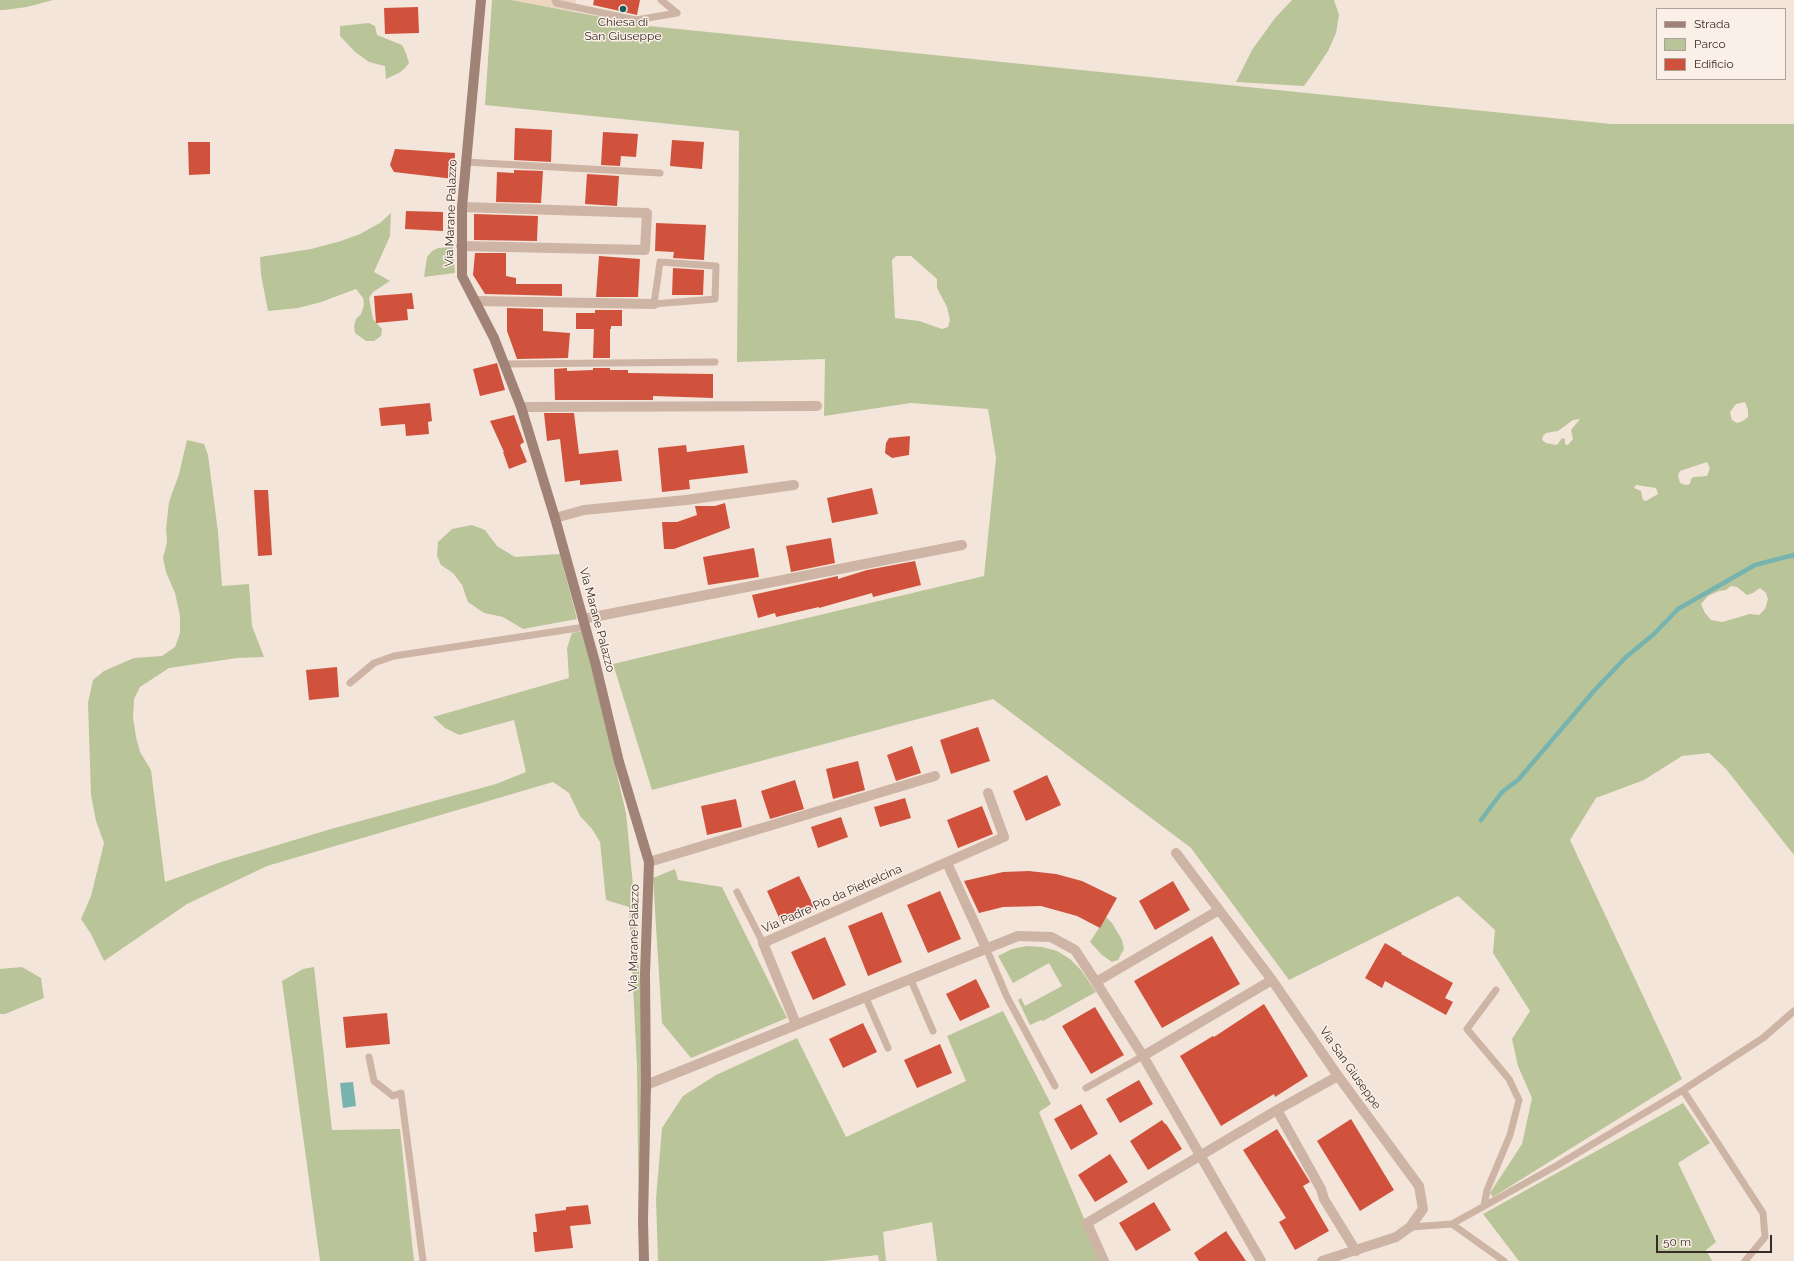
<!DOCTYPE html>
<style>
body{margin:0}
#map{position:relative;width:1794px;height:1261px;overflow:hidden;background:#f4e5db;font-family:Raleway,sans-serif}
canvas{display:block}
.legend{position:absolute;left:1656px;top:8px;width:130px;height:72px;box-sizing:border-box;background:#fbf0e7;border:1px solid #ada19a;margin:0;padding:5px 7px;list-style:none;font-size:12px;color:#382b27}
.legend li{display:flex;align-items:center;gap:8px;height:20px}
.legend b{width:20px;border:1px solid #ada19a}
.scale{position:absolute;left:1656px;top:1235px;width:116px;height:18px;box-sizing:border-box;border:2px solid #382b27;border-top:0;padding-left:5px;font-size:12px;line-height:14px;white-space:nowrap;color:#382b27;-webkit-text-stroke:3px #fbf0e7;paint-order:stroke}
</style>
<div id="map">
<canvas width="1794" height="1261"></canvas>
<ul class="legend">
<li><b style="height:5px;background:#a18276"></b>Strada</li>
<li><b style="height:11px;background:#bac499"></b>Parco</li>
<li><b style="height:11px;background:#d0523c"></b>Edificio</li>
</ul>
<div class="scale">50 m</div>
</div>
<script>
const g = document.querySelector('canvas').getContext('2d');
g.lineJoin = 'round';
function paint(path, color) { g.fillStyle = color; g.fill(path, 'evenodd'); }
const poly = rows => new Path2D(rows.map(r => 'M' + r).join(''));
function stroke(path, color, width, dash) { g.strokeStyle = color; g.lineWidth = width; g.lineCap = dash ? 'butt' : 'round'; g.setLineDash(dash || []); g.stroke(path); }
function drawText(font, color, halo, rows, align = 'center') {
  g.font = font + ' Raleway,sans-serif'; g.lineWidth = 3; g.setLineDash([]); g.textBaseline = 'middle'; g.strokeStyle = halo; g.fillStyle = color; for (const [text, x, y, turn = 0] of rows) {
    g.save(); g.translate(x, y); g.rotate((+turn || 0) * Math.PI / 180); g.textAlign = isNaN(turn) ? turn : align; if (halo) g.strokeText(text, 0, 0); g.fillText(text, 0, 0); g.restore();
  }
}
paint(poly([
 [0,0,53,0,27,7,4,10,0,10],
 [492,0,512,0,649,26,1611,124,1794,124,1794,855,1726,769,1709,753,1682,756,1644,780,1596,798,1570,840,1682,1079,1493,1197,1490,1193,1522,1144,1532,1098,1518,1066,1512,1039,1530,1011,1493,953,1495,930,1458,896,1289,980,1191,848,993,699,652,790,613,664,984,576,996,458,988,409,911,403,824,416,825,359,737,362,739,131,485,105],
 [896,256,911,256,937,279,937,288,947,307,950,320,948,327,942,329,919,321,895,318,892,260],
 [1745,402,1748,410,1748,417,1743,421,1737,423,1732,420,1730,412,1736,404],
 [1580,419,1571,430,1573,439,1568,445,1565,444,1565,439,1562,438,1557,445,1546,443,1542,440,1543,436,1546,433,1558,431,1573,420],
 [1707,462,1710,468,1707,476,1694,477,1691,479,1690,484,1686,485,1680,483,1678,475,1680,471],
 [1636,485,1656,488,1658,494,1646,501,1643,500,1641,491,1634,488],
 [1731,586,1737,587,1747,595,1753,593,1760,588,1766,593,1768,599,1765,609,1759,615,1750,614,1722,622,1711,620,1705,613,1701,604,1708,596,1719,591,1726,590],
 [1292,0,1334,0,1339,15,1336,33,1328,51,1318,66,1304,86,1236,82,1252,50,1275,18],
 [369,23,375,26,377,35,402,45,406,53,409,63,404,69,399,73,386,79,385,66,369,62,355,52,340,36,340,26],
 [391,213,390,236,374,272,390,281,373,292,369,298,373,319,382,329,381,336,374,341,366,341,355,333,354,326,356,319,361,314,364,305,363,298,356,289,321,302,298,308,268,311,261,275,260,257,311,249,341,241,360,234,380,223],
 [453,247,455,273,424,277,427,257,432,251,438,248],
 [187,440,204,444,208,455,218,532,222,586,249,584,252,626,264,657,237,658,169,668,140,687,134,699,133,717,136,737,140,752,151,770,165,882,221,862,331,829,496,784,526,772,514,720,459,735,445,728,433,717,569,678,567,648,572,633,583,631,626,813,635,906,642,1018,642,1078,639,1235,637,1067,629,907,606,900,600,842,592,829,580,816,569,793,553,782,267,866,187,904,104,961,91,934,81,919,91,896,104,843,96,821,91,795,88,703,93,680,104,671,134,658,162,656,175,647,180,633,180,616,175,593,166,572,163,558,167,542,166,529,169,502,179,474],
 [472,525,485,530,497,546,515,557,560,554,577,619,523,629,503,617,484,613,468,602,462,585,453,573,441,565,437,556,438,542,452,529],
 [675,869,678,880,722,887,787,1018,691,1058,662,1023,653,878],
 [1106,917,1112,923,1122,940,1124,949,1118,960,1112,962,1102,955,1090,942],
 [1027,946,1042,947,1057,951,1070,959,1081,970,1096,992,1043,1021,1041,1020,1030,1025,1018,1000,1021,998,1025,1006,1062,986,1049,963,1013,983,998,956,1012,949],
 [22,967,41,978,44,998,5,1014,0,1014,0,969],
 [314,967,332,1130,400,1129,414,1261,320,1261,282,981,303,969],
 [1003,1011,1051,1104,1039,1112,1102,1261,937,1261,932,1222,883,1232,886,1261,879,1261,878,1255,824,1261,658,1261,656,1199,662,1128,683,1096,716,1075,797,1038,846,1137,966,1081,947,1036],
 [1683,1103,1710,1143,1678,1163,1716,1242,1706,1250,1712,1261,1519,1261,1483,1214]
]), '#bac499');
paint(poly([
 [512,0,576,0,574,12]
]), '#edd5c0');
paint(poly([
 [353,1082,356,1106,343,1108,340,1083]
]), '#77b4b0');
stroke(poly([
 [1481,820,1502,792,1518,780,1593,692,1626,657,1654,634,1678,609,1755,565,1794,555]
]), '#77b4b0', 4.5);
paint(poly([
 [594,0,640,0,637,15,593,5],
 [418,7,419,33,385,34,384,8],
 [515,128,552,130,551,162,514,160],
 [603,132,638,134,636,157,621,156,620,166,601,165],
 [672,140,704,142,702,169,670,166],
 [188,142,210,142,210,174,189,175],
 [395,149,455,153,454,179,394,172,390,165],
 [514,170,543,171,541,203,496,202,497,172,514,173],
 [587,174,619,176,617,206,585,204],
 [406,211,443,212,443,231,405,229],
 [474,214,538,216,537,241,474,240],
 [656,223,706,225,704,260,673,258,674,252,655,251],
 [475,253,506,253,506,276,516,278,516,284,562,284,562,296,485,294,473,275],
 [599,256,640,259,638,297,596,297],
 [673,268,704,270,703,295,672,295],
 [412,293,414,309,407,309,408,320,376,323,374,296],
 [507,308,543,309,543,331,570,333,568,358,517,359,507,331],
 [595,310,622,310,622,326,611,326,611,329,610,329,610,358,593,358,594,329,576,329,576,313,595,313],
 [497,363,505,390,480,396,473,369],
 [567,368,567,371,593,370,593,368,610,368,610,370,628,370,628,373,713,374,713,398,653,396,653,400,555,400,554,369],
 [430,403,432,421,428,422,429,434,406,436,405,424,381,426,379,408],
 [544,413,574,413,579,454,618,450,622,481,580,485,580,480,565,482,560,439,547,441],
 [514,415,524,442,520,445,527,462,509,469,503,452,504,452,490,421],
 [910,436,909,455,892,458,885,453,886,443,889,438],
 [686,445,687,452,744,445,748,473,689,480,690,489,662,492,658,448],
 [872,488,878,514,832,523,827,498],
 [254,490,268,490,272,555,258,556],
 [725,503,730,528,674,549,664,549,662,522,677,522,697,515,695,506,715,506],
 [831,538,835,563,791,572,786,546],
 [754,548,759,577,708,585,703,557],
 [915,561,921,585,873,597,872,593,819,608,819,607,776,617,775,613,758,618,752,595,838,576,838,579,867,570],
 [337,667,339,697,309,700,306,670],
 [978,727,990,761,951,774,940,740],
 [912,746,921,773,896,781,887,755],
 [858,761,865,790,833,799,826,769],
 [1047,775,1061,805,1026,821,1013,791],
 [795,780,804,809,770,819,761,791],
 [905,798,911,818,880,827,874,807],
 [736,799,742,827,707,835,701,806],
 [982,806,993,834,958,848,947,820],
 [841,817,848,837,818,848,811,827],
 [1029,871,1056,874,1082,881,1117,898,1100,928,1077,916,1041,906,1003,907,979,913,964,881,1003,872],
 [799,876,814,907,781,922,767,891],
 [1173,881,1190,910,1155,930,1139,901],
 [940,891,961,939,928,953,907,905],
 [882,912,902,962,868,976,848,926],
 [1212,936,1240,984,1162,1028,1134,981],
 [825,937,846,985,813,1000,791,952],
 [1385,943,1402,953,1401,954,1453,983,1445,998,1453,1002,1446,1015,1385,981,1382,988,1365,978],
 [976,979,990,1007,960,1021,946,994],
 [1264,1004,1308,1076,1275,1097,1274,1094,1221,1126,1180,1056,1213,1036,1214,1037],
 [1095,1007,1124,1055,1091,1074,1062,1026],
 [387,1013,390,1044,346,1048,343,1017],
 [863,1023,877,1052,843,1068,829,1039],
 [940,1044,952,1073,917,1088,904,1060],
 [1139,1080,1153,1104,1120,1123,1106,1099],
 [1081,1104,1098,1134,1071,1150,1054,1119],
 [1351,1119,1394,1190,1360,1211,1317,1141],
 [1162,1120,1165,1124,1166,1124,1182,1149,1148,1170,1130,1141],
 [1277,1129,1310,1182,1303,1186,1329,1231,1295,1250,1279,1222,1286,1218,1243,1150],
 [1110,1154,1128,1182,1095,1202,1078,1175],
 [1154,1202,1171,1230,1136,1251,1119,1223],
 [588,1205,591,1224,570,1226,573,1248,535,1252,533,1232,537,1232,535,1214,566,1210,566,1207],
 [1226,1231,1246,1261,1199,1261,1194,1253]
]), '#d0523c');
stroke(poly([
 [555,0,556,3,636,20,677,13],
 [661,0,677,13],
 [465,162,660,173],
 [660,262,716,266,715,299,654,304,660,262],
 [504,364,715,362],
 [350,683,374,663,394,656,585,627],
 [737,892,763,943],
 [986,948,1007,997,1055,1086],
 [910,978,933,1031],
 [865,996,888,1048],
 [369,1057,374,1081,393,1096,401,1093,423,1261],
 [1086,1088,1143,1056],
 [1683,1090,1763,1213,1765,1237,1745,1261],
 [1484,1206,1487,1190,1510,1135,1519,1100,1509,1079,1467,1029,1496,990],
 [1452,1224,1504,1261],
 [1410,1227,1452,1224,1556,1166,1683,1090,1763,1038,1794,1011]
]), '#cdb4a5', 7);
stroke(poly([
 [461,246,645,250,647,213,462,207],
 [475,301,654,304],
 [521,407,817,406],
 [555,518,584,510,686,500,794,485],
 [583,619,962,545],
 [1176,853,1272,980,1338,1076,1419,1186,1423,1209,1410,1227,1396,1237,1322,1261],
 [649,862,935,776],
 [947,863,986,948],
 [1096,982,1219,910],
 [796,1024,763,943,1004,837,988,793],
 [1143,1056,1272,980],
 [646,1085,1018,936,1051,937,1075,950,1096,982,1143,1056,1261,1261],
 [1277,1110,1321,1189,1324,1199,1356,1251],
 [1104,1261,1087,1223,1277,1110,1338,1076]
]), '#cdb4a5', 10);
stroke(poly([
 [481,0,462,207,462,276,494,338,521,407,555,518,595,662,619,762,649,862,645,974,646,1085,643,1220,644,1261]
]), '#a18276', 10);
for (const [x, y, r, color] of [
 [623,9,4,"#195e5b"]
]) { const dot = new Path2D(); dot.arc(x, y, r, 0, 2 * Math.PI); g.fillStyle = color; g.fill(dot); stroke(dot, '#fbf0e7', 1.5); }
drawText('12px', '#382b27', '#fbf0e7', [
 ["Chiesa di",623,22],
 ["San Giuseppe",623,36]
]);
drawText('12px', '#382b27', '#fbf0e7', [
 ["Via Marane Palazzo",451,213,-88],
 ["Via Marane Palazzo",597,620,75],
 ["Via Padre Pio da Pietrelcina",832,899,-24],
 ["Via Marane Palazzo",634,938,-89],
 ["Via San Giuseppe",1350,1068,55]
]);
</script>
